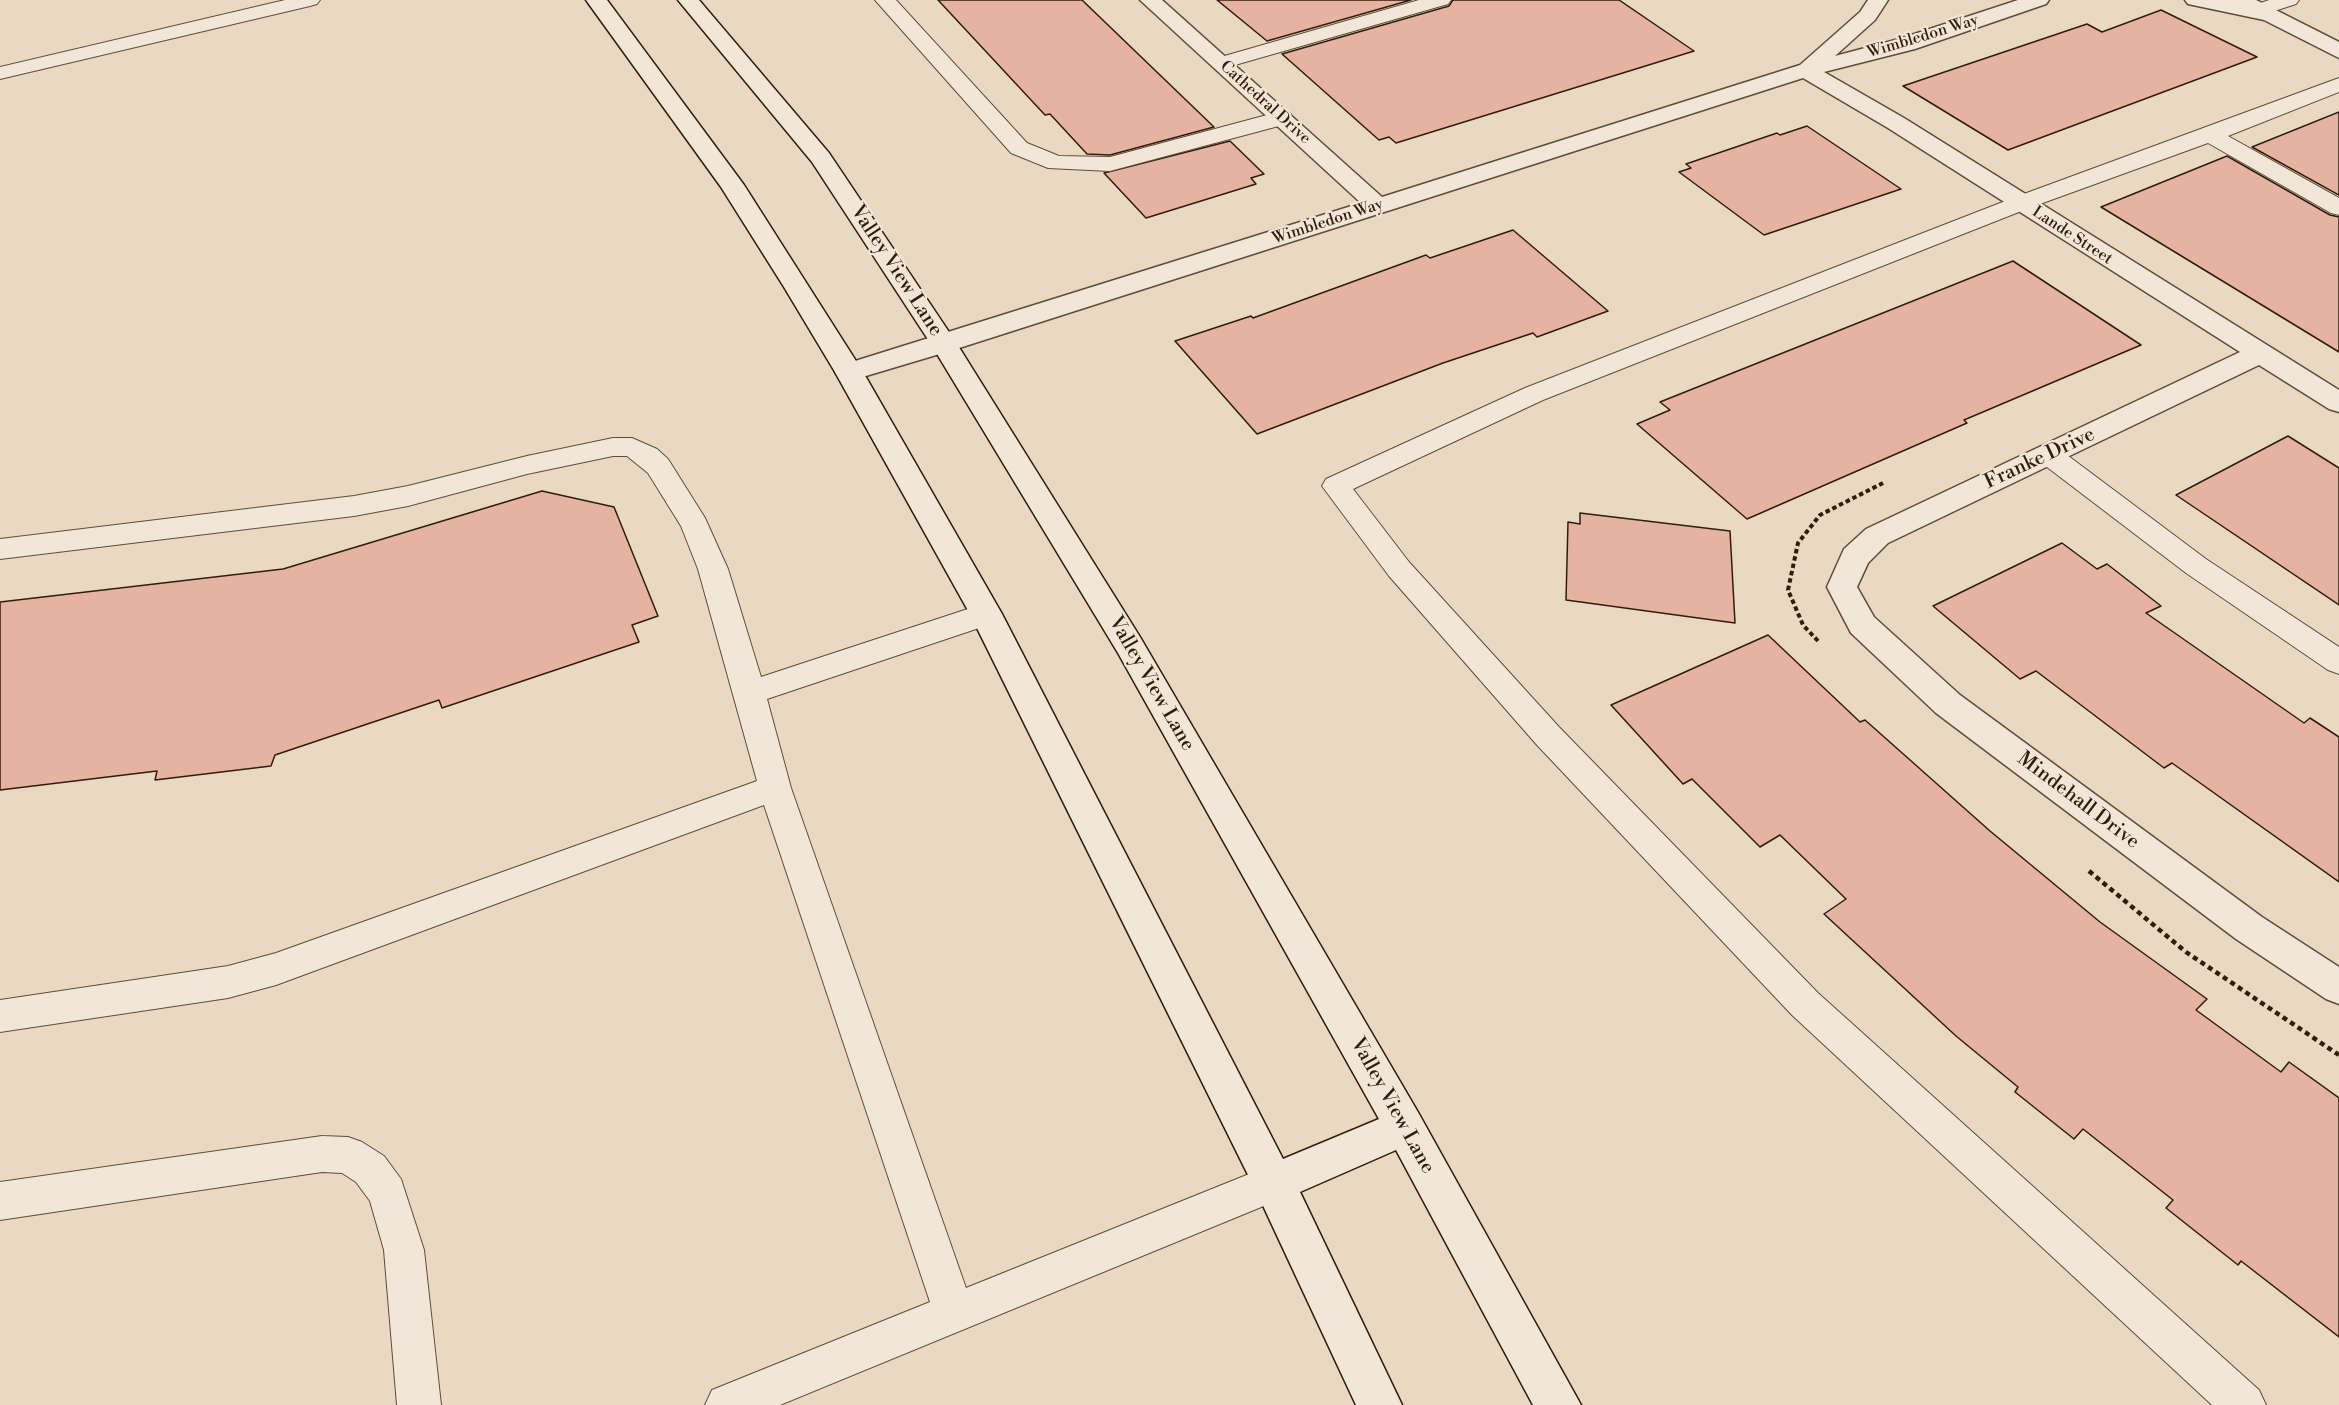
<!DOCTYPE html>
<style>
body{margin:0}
canvas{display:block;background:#e9d9c2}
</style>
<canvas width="2339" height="1405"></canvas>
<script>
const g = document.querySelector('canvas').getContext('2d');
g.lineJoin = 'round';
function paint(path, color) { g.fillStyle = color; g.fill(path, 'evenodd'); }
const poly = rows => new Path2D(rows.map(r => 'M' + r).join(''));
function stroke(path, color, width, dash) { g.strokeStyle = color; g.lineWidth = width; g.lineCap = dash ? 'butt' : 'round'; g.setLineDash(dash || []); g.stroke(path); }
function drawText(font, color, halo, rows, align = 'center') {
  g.font = font + ' "Libre Bodoni",serif'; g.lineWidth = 4.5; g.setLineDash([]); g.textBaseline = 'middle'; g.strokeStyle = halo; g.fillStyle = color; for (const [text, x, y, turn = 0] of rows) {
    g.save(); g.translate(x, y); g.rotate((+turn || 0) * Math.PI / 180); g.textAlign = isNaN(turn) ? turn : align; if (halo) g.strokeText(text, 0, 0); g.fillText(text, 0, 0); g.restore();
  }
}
const building = poly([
 [938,0,1082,0,1214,127,1110,155,1087,154,1050,114,1045,115,938,0],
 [1217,0,1411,0,1267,41,1217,0],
 [1453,0,1619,0,1694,51,1396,143,1389,137,1379,140,1282,54,1449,6,1453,0],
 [2161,10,2257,57,2008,150,1903,86,2087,24,2102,32,2161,10],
 [2339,112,2339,195,2252,147,2339,112],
 [1807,126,1901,189,1764,235,1679,172,1691,168,1686,164,1777,133,1780,135,1807,126],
 [1230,141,1264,174,1251,178,1256,184,1146,218,1104,173,1230,141],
 [2227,156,2330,215,2339,217,2339,352,2101,207,2227,156],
 [1513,230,1608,311,1537,337,1533,333,1443,363,1257,434,1175,341,1251,316,1253,318,1426,255,1430,258,1513,230],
 [2013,261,2141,345,1964,420,1967,423,1747,519,1637,424,1670,410,1660,402,2013,261],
 [2288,436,2339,468,2339,605,2176,495,2288,436],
 [542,491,614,507,658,616,632,625,639,642,442,708,439,700,275,755,271,766,155,780,157,771,0,790,0,602,283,569,542,491],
 [1580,513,1730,531,1735,623,1566,600,1568,522,1580,524,1580,513],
 [2062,543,2097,569,2107,564,2161,606,2146,613,2304,723,2310,718,2339,737,2339,882,2172,763,2164,768,2036,671,2020,679,1933,606,2062,543],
 [1768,635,1860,722,1865,720,1990,831,2100,922,2207,999,2196,1010,2281,1072,2289,1062,2339,1098,2339,1337,2241,1261,2238,1265,2166,1208,2173,1200,2083,1129,2074,1139,2015,1092,2018,1087,1956,1036,1824,914,1846,899,1780,835,1760,847,1692,779,1683,784,1611,705,1768,635]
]);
paint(building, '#e6b2a2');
stroke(building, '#301e0b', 1.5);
const lane = poly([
 [285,0,320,0,317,4,310,6,0,79,0,67,285,0],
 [875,0,896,0,1027,143,1059,156,1110,157,1282,111,1290,113,1293,118,1290,123,1110,171,1048,168,1011,153,875,0],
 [1419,0,1451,0,1448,4,1228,67,1221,69,1214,67,1211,63,1214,59,1419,0],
 [2269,0,2299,0,2296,4,2259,16,2252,14,2249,10,2252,6,2269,0],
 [2339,78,2339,92,2228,136,2339,198,2339,215,2331,213,2208,143,2029,208,1543,400,1353,489,1409,562,1559,727,1818,993,2259,1390,2266,1405,2212,1405,1792,1015,1537,745,1389,576,1322,486,1326,479,1525,388,2013,198,2339,78],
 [613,438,632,438,657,449,668,459,705,518,728,569,761,677,986,603,997,606,1001,614,997,622,767,699,791,788,966,1288,1274,1164,1288,1170,1294,1183,1288,1196,780,1405,705,1405,712,1390,930,1302,764,805,276,985,228,998,0,1032,0,1000,228,966,276,953,757,781,698,569,681,526,648,473,627,456,613,456,527,474,408,506,354,516,0,559,0,539,354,496,408,486,527,456,613,438],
 [2049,446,2059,449,2206,559,2339,647,2339,674,2328,670,2186,573,2039,461,2035,455,2039,449,2049,446],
 [322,1136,348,1137,362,1142,384,1156,401,1179,424,1250,441,1405,397,1405,384,1250,370,1201,356,1182,342,1173,322,1172,0,1220,0,1182,322,1136]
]);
const street = poly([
 [1140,0,1162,0,1382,197,1800,65,1860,12,1868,0,1888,0,1875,20,1835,56,1899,39,2018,0,2049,0,2046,4,1915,49,1824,72,1904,118,2339,390,2339,412,2329,409,2259,365,1888,543,1868,563,1857,587,1874,617,1960,695,2262,917,2339,967,2339,1004,2326,999,2236,939,1936,713,1851,633,1827,587,1844,549,1866,529,2240,352,1888,128,1803,78,953,350,849,381,839,378,835,372,839,366,1361,203,1140,0],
 [2185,0,2256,0,2339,42,2339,58,2264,20,2188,4,2185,0]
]);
const secondary = poly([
 [586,0,607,0,744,185,863,372,1002,614,1283,1159,1379,1119,1118,653,931,344,812,162,678,0,699,0,829,153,957,344,1140,637,1419,1114,1581,1405,1533,1405,1396,1150,1300,1192,1402,1405,1356,1405,1259,1197,970,614,835,372,784,287,721,187,586,0]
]);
stroke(lane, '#5e4d39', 2);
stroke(street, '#5e4d39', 3);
stroke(secondary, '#301e0b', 3);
stroke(poly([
 [1818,641,1803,625,1788,590,1798,543,1820,515,1883,483]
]), '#301e0b', 4, [4.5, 3]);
stroke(poly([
 [2089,871,2186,952,2339,1055]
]), '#301e0b', 4.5, [5, 4]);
paint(lane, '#f1e6d7');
paint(street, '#f1e6d7');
paint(secondary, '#f1e6d7');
drawText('16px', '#301e0b', '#f1e6d7', [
 ["Wimbledon Way",1923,37,-17],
 ["Cathedral Drive",1265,103,42],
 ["Wimbledon Way",1328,222,-18],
 ["Lande Street",2072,236,33]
]);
drawText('20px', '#301e0b', '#f1e6d7', [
 ["Valley View Lane",896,271,57],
 ["Franke Drive",2040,459,-25],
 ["Valley View Lane",1151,684,60],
 ["Mindehall Drive",2078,801,37],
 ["Valley View Lane",1392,1106,61]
]);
</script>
